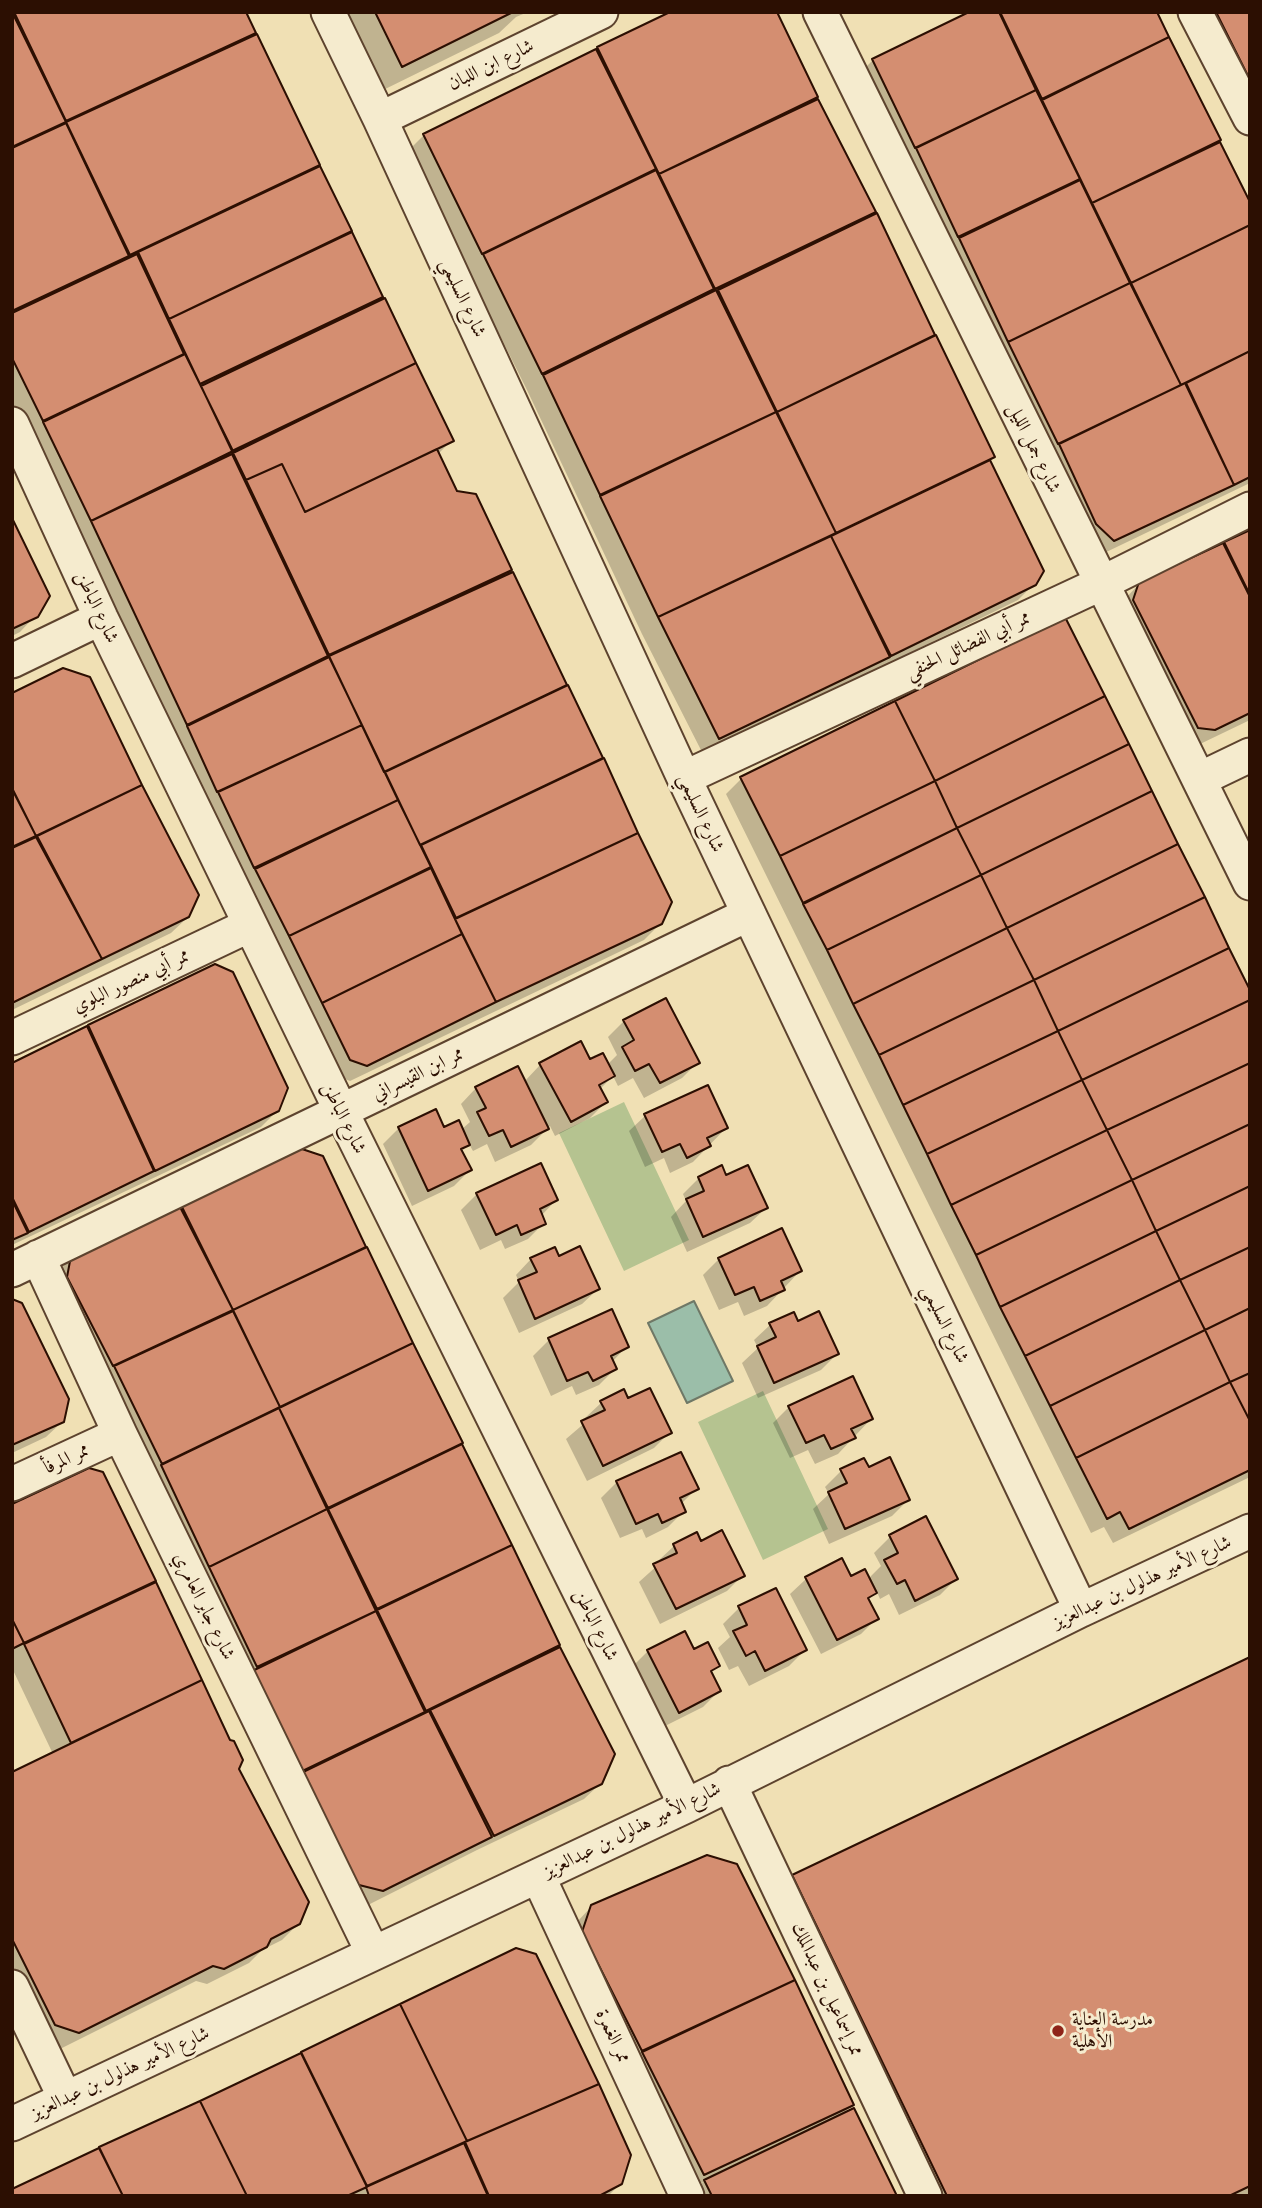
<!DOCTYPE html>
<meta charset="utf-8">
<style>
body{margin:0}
#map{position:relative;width:1262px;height:2208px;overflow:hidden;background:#f0e0b4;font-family:"Libre Caslon Text",serif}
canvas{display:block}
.frame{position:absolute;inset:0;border:14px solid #2c0f02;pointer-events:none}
</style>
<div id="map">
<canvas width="1262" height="2208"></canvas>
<div class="frame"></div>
</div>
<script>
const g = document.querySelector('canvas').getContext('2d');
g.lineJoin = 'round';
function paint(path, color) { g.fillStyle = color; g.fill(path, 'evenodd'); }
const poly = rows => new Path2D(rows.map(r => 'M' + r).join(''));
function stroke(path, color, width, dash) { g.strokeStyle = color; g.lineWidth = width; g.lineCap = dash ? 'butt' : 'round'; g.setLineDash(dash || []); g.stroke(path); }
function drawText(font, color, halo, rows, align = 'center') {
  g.font = font + ' "Libre Caslon Text",Amiri,serif'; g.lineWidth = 6; g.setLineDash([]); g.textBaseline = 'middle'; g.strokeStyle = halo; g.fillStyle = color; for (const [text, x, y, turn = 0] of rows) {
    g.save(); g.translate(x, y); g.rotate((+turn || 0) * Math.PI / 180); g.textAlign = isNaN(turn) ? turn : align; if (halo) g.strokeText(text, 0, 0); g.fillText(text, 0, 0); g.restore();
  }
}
paint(poly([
 [624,1102,689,1240,624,1271,559,1133],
 [763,1391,828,1529,763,1560,698,1422]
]), '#b5c390');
const water = poly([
 [694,1301,733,1381,687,1403,648,1323,694,1301]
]);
paint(water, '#9bbea9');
stroke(water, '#6f7866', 2);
paint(poly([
 [12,12,244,12,253,32,245,41,318,165,312,172,319,168,452,440,438,454,456,493,475,496,670,902,661,923,644,940,350,1081,335,1075,12,406],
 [268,350,271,354,193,391,192,388],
 [329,12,528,12,516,17,499,33,371,96],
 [676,12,775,12,993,456,989,461,1034,584,1018,600,703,754,642,634,527,390,408,151,424,135],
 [973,12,1155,12,1250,204,1250,483,1098,556,857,76,873,60],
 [1038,86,1045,108,1043,109,1034,89],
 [1194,12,1250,12,1250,134],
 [12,521,36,615,20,632,12,636],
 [1250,531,1250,720,1198,745,1124,600,1140,583],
 [1064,620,1250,995,1250,1477,1113,1543,1104,1527,1091,1533,726,794,741,779],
 [89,678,197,895,188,917,171,933,12,1010,12,695],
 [215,966,278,1110,261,1127,12,1245,12,1064],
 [624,1021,697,1063,682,1078,644,1098,633,1078,618,1086,613,1076,599,1090,606,1102,590,1118,555,1136,550,1126,531,1145,495,1162,487,1144,473,1151,469,1144,461,1152,470,1170,454,1186,412,1206,383,1144,399,1128,461,1130,470,1122,461,1104,476,1088,524,1082,540,1065,590,1062,607,1065,617,1055,608,1037],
 [645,1116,726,1128,693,1162,670,1173,664,1158,645,1167,629,1131],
 [297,1149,321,1158,558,1646,613,1754,601,1783,584,1799,477,1850,366,1906,282,1788,274,1792,227,1694,240,1680,56,1274,72,1257],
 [362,1579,380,1611,375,1613,359,1580],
 [726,1177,766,1208,750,1223,687,1252,671,1217,686,1201,683,1194,699,1178],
 [477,1194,556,1200,541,1216,544,1223,528,1239,505,1249,501,1240,480,1250,461,1210],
 [558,1258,598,1289,582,1304,519,1333,503,1298,519,1282,516,1275,531,1259],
 [719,1259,800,1271,767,1306,744,1316,738,1302,719,1310,703,1275],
 [12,1301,63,1421,46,1437,12,1453],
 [611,1311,627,1346,612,1362,615,1369,599,1385,576,1395,572,1386,551,1396,533,1356,549,1340],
 [797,1323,837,1354,821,1370,758,1398,742,1363,758,1348,754,1340,770,1325],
 [628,1400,670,1432,654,1448,587,1481,566,1439,587,1421,585,1418,601,1403],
 [789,1407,871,1419,838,1454,815,1464,808,1450,790,1458,773,1423],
 [864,1460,868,1469,908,1500,892,1516,829,1544,813,1509,829,1494,825,1487,841,1471],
 [102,1473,229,1742,237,1769,299,1923,282,1940,262,1950,249,1963,207,1984,196,1981,62,2048,40,2041,12,1986,12,1774,53,1754,12,1668,12,1506],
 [617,1482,696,1489,681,1504,684,1511,668,1527,646,1538,642,1529,620,1538,601,1498],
 [890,1537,956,1579,940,1595,899,1615,889,1594,880,1599,877,1592,868,1600,877,1618,861,1634,821,1654,790,1594,806,1579,842,1560,850,1579,868,1579,881,1566,874,1553],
 [700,1543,743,1575,727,1591,660,1624,639,1582,659,1564,658,1561,674,1546],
 [739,1608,805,1650,789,1666,749,1686,738,1666,729,1670,718,1648,730,1637,723,1624],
 [648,1651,693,1651,718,1666,710,1673,719,1691,703,1707,663,1727,632,1667],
 [1250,1659,1250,2196,912,2196,769,1900,793,1877],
 [736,1865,852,2105,841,2116,895,2196,691,2196,703,2182,688,2190,576,1923,592,1906],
 [516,1950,535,1955,629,2155,621,2183,608,2196,12,2196,12,2191]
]), '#0003');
const building = poly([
 [12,12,66,122,12,147,12,12],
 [14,12,246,12,256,33,66,121,14,12],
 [375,12,513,12,402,67,375,12],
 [670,12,777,12,818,97,659,174,597,47,670,12],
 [969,12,999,12,1036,90,915,148,872,59,969,12],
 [1000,12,1157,12,1169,37,1042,99,1000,12],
 [1216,12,1250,12,1250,80,1216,12],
 [257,34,320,165,130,255,66,122,257,34],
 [1169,37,1221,140,1092,203,1042,100,1169,37],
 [596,49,656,169,482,254,423,134,596,49],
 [1036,90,1080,179,958,237,916,148,1036,90],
 [818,99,876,212,715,289,659,174,818,99],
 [66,123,129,256,12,311,12,148,66,123],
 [1220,142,1250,202,1250,225,1131,283,1092,203,1220,142],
 [320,166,352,231,169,319,138,252,320,166],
 [656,170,714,289,542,374,483,254,656,170],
 [1080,180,1130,283,1008,342,959,238,1080,180],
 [877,213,935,335,777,412,718,290,877,213],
 [1250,225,1250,351,1181,385,1131,283,1250,225],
 [352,232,383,297,200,384,169,319,352,232],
 [137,254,184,354,43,421,12,358,12,313,137,254],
 [1130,283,1181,385,1058,444,1008,342,1130,283],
 [716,290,776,412,600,495,543,375,716,290],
 [385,298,416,363,232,451,201,386,385,298],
 [936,335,995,457,836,533,777,412,936,335],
 [1250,351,1250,477,1234,485,1186,383,1250,351],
 [185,354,233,451,91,521,43,422,185,354],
 [416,363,454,441,305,512,282,464,246,480,233,453,416,363],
 [1185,383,1234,485,1114,541,1096,524,1059,444,1185,383],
 [776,412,836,533,658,617,600,496,776,412],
 [437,449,457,491,476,494,512,570,329,655,246,480,282,464,305,512,437,449],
 [232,454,328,656,187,725,91,521,232,454],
 [990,460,1044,571,1036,585,891,656,831,536,990,460],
 [12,518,50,596,38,617,12,629,12,518],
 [1250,530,1250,595,1224,542,1250,530],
 [831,536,890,657,719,739,658,617,831,536],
 [1223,543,1250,597,1250,713,1215,730,1198,728,1133,600,1139,582,1223,543],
 [513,572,567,685,384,772,329,656,513,572],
 [1065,617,1105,696,935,781,895,701,1065,617],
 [329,657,362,725,217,792,187,726,329,657],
 [63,668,90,677,142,785,36,836,12,788,12,693,63,668],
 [568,685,603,758,420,845,385,772,568,685],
 [1105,696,1129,744,957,828,935,781,1105,696],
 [895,701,935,781,780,856,740,777,895,701],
 [362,725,398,800,254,868,218,792,362,725],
 [1129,744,1152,791,981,875,957,828,1129,744],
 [604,758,638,833,456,918,421,845,604,758],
 [935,781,957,828,803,903,780,856,935,781],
 [142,785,199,895,189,917,102,959,37,836,142,785],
 [12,789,36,836,12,847,12,789],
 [1152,791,1178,844,1007,928,981,875,1152,791],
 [398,800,431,867,289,936,255,869,398,800],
 [957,828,981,875,827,950,803,904,957,828],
 [638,833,672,902,662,924,496,1002,455,919,638,833],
 [36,837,102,959,12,1003,12,848,36,837],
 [1178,844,1205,897,1034,980,1007,928,1178,844],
 [431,868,462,934,322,1003,289,936,431,868],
 [981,875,1007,928,853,1004,827,950,981,875],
 [1205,897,1229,948,1058,1031,1034,980,1205,897],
 [1007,928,1034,980,879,1055,853,1004,1007,928],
 [462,934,496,1002,367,1066,350,1060,322,1003,462,934],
 [1229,948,1250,990,1250,1000,1082,1080,1058,1031,1229,948],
 [215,964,233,972,288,1088,279,1111,155,1171,88,1025,215,964],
 [1034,980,1058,1031,903,1105,879,1055,1034,980],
 [666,998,700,1063,660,1083,649,1064,635,1071,622,1047,634,1040,623,1020,666,998],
 [1250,1000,1250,1063,1107,1130,1082,1080,1250,1000],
 [87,1026,154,1171,29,1232,12,1197,12,1063,87,1026],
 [1058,1031,1082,1080,927,1154,903,1105,1058,1031],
 [581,1041,590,1059,603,1053,615,1076,599,1085,608,1102,571,1122,539,1063,581,1041],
 [1250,1063,1250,1124,1132,1180,1107,1130,1250,1063],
 [518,1066,549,1129,511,1147,503,1130,489,1136,477,1112,486,1108,475,1087,518,1066],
 [1082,1080,1107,1130,951,1205,927,1154,1082,1080],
 [708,1085,728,1128,707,1138,711,1146,687,1158,680,1144,662,1152,644,1114,708,1085],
 [436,1109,444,1127,459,1120,470,1145,461,1149,472,1170,428,1191,398,1127,436,1109],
 [1250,1124,1250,1186,1156,1231,1132,1180,1250,1124],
 [1107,1130,1132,1180,976,1255,951,1205,1107,1130],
 [296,1147,323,1156,366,1247,233,1310,180,1203,296,1147],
 [541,1163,558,1200,540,1209,546,1224,521,1235,517,1225,496,1235,476,1193,541,1163],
 [722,1165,726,1175,748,1165,768,1208,703,1237,686,1199,704,1191,698,1177,722,1165],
 [1132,1180,1156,1231,1000,1307,976,1255,1132,1180],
 [1250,1186,1250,1247,1180,1280,1156,1231,1250,1186],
 [12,1200,28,1233,12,1240,12,1200],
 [179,1205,233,1310,113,1366,67,1277,71,1256,179,1205],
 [782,1228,802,1271,781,1281,785,1290,760,1301,754,1287,735,1295,718,1258,782,1228],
 [1156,1231,1180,1280,1025,1356,1000,1307,1156,1231],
 [580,1246,600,1289,535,1319,518,1280,537,1272,530,1258,555,1247,559,1256,580,1246],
 [367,1247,413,1343,280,1407,233,1310,367,1247],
 [1250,1247,1250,1308,1205,1330,1180,1280,1250,1247],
 [1180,1280,1205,1330,1050,1406,1025,1356,1180,1280],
 [12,1299,22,1303,69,1399,64,1422,12,1445,12,1299],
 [1250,1308,1250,1373,1230,1382,1205,1330,1250,1308],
 [612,1309,629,1347,611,1356,617,1369,593,1381,588,1372,567,1381,548,1338,612,1309],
 [233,1311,280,1407,162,1464,114,1366,233,1311],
 [819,1311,839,1354,774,1383,757,1346,776,1337,769,1323,794,1312,798,1321,819,1311],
 [1205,1330,1230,1382,1076,1458,1050,1406,1205,1330],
 [413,1343,463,1443,328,1508,279,1408,413,1343],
 [1250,1373,1250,1421,1230,1382,1250,1373],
 [853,1376,873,1419,851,1429,856,1438,831,1449,824,1435,806,1443,788,1406,853,1376],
 [1230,1382,1250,1421,1250,1470,1129,1529,1120,1512,1107,1519,1076,1458,1230,1382],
 [650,1388,672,1433,603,1466,581,1421,605,1410,600,1401,624,1389,628,1398,650,1388],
 [279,1408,327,1509,209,1567,161,1465,279,1408],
 [462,1444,512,1545,377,1609,328,1509,462,1444],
 [681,1452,699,1489,680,1498,686,1512,662,1523,658,1514,636,1524,616,1481,681,1452],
 [890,1457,910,1500,845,1529,828,1492,847,1483,840,1469,864,1458,869,1467,890,1457],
 [89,1468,103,1472,156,1581,24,1643,12,1619,12,1504,89,1468],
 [327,1509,376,1611,257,1667,209,1567,327,1509],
 [926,1516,958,1579,915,1601,905,1580,897,1584,884,1560,898,1553,889,1535,926,1516],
 [722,1530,745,1576,676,1609,653,1564,677,1553,673,1544,697,1532,701,1541,722,1530],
 [512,1545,560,1645,426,1711,377,1610,512,1545],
 [842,1558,851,1576,865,1569,877,1593,868,1598,879,1619,837,1640,805,1577,842,1558],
 [156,1582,202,1680,71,1743,24,1644,156,1582],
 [776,1588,807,1650,765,1671,755,1651,746,1656,733,1631,747,1625,738,1606,776,1588],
 [376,1611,425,1712,290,1777,242,1676,376,1611],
 [12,1619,24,1643,12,1649,12,1619],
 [685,1631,694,1649,708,1642,720,1666,711,1671,721,1691,679,1713,647,1650,685,1631],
 [560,1647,615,1754,602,1784,494,1836,430,1710,560,1647],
 [1250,1657,1250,2186,1229,2196,947,2196,792,1875,1250,1657],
 [202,1680,230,1740,234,1741,243,1760,239,1769,309,1902,300,1924,271,1939,267,1947,224,1969,213,1966,79,2033,55,2025,12,1939,12,1772,202,1680],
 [429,1711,492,1837,383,1891,351,1883,299,1774,429,1711],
 [707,1855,737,1864,795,1980,642,2051,582,1932,591,1905,707,1855],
 [516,1948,536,1954,599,2084,467,2141,400,2004,516,1948],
 [795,1980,854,2105,704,2175,642,2052,795,1980],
 [400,2004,467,2141,367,2186,301,2052,400,2004],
 [301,2053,367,2187,347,2196,247,2196,200,2101,301,2053],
 [599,2084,631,2155,622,2184,599,2196,489,2196,465,2142,599,2084],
 [200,2101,247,2196,123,2196,99,2147,200,2101],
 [854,2108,897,2196,712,2196,704,2180,854,2108],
 [464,2143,488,2196,369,2196,366,2187,464,2143],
 [99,2148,123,2196,12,2196,12,2189,99,2148]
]);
paint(building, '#d48e71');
stroke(building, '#2c0f02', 2);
const minor = poly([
 [328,12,380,119,684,778,1081,1610],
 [820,12,1250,883],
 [1195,12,1250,118],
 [380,119,601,12],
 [12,424,101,618,341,1111,686,1806],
 [12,661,101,618],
 [684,778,1100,584,1250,509],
 [1200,779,1250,755],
 [12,1038,250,925],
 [38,1257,120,1434,373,1953],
 [12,1270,749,914],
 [12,1484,120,1434],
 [729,1783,925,2196],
 [538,1876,687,2196],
 [12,1987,65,2098],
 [12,2124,686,1806,1081,1610,1250,1531]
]);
stroke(minor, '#5d432e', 37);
stroke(minor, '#f5ebce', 33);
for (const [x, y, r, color] of [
 [1058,2031,7,"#8f2418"]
]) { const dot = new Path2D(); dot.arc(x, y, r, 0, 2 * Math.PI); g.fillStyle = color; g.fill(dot); stroke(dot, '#f5ebce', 2.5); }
drawText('19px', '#2c0f02', '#f5ebce', [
 ["شارع ابن اللبان",491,65,-26],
 ["شارع السليمي",463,298,65],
 ["شارع جمل الليل",1034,448,64],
 ["شارع الباطن",97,607,65],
 ["ممر أبي الفضائل الحنفي",968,645,-25],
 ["شارع السليمي",701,813,65],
 ["ممر أبي منصور البلوي",131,981,-25],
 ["ممر ابن القيسراني",418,1074,-26],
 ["شارع الباطن",344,1118,64],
 ["شارع السليمي",945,1324,64],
 ["ممر المرفأ",66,1459,-25],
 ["شارع الأمير هذلول بن عبدالعزيز",1142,1582,-25],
 ["شارع جابر العامري",204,1606,64],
 ["شارع الباطن",596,1625,64],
 ["شارع الأمير هذلول بن عبدالعزيز",632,1830,-26],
 ["ممر إسماعيل بن عبدالملك",827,1989,65],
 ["ممر الغمرة",613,2036,65],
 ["شارع الأمير هذلول بن عبدالعزيز",120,2073,-25]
]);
drawText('19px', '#2c0f02', '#f5ebce', [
 ["مدرسة العناية",1072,2020],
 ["الأهلية",1072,2042]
], 'left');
</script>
